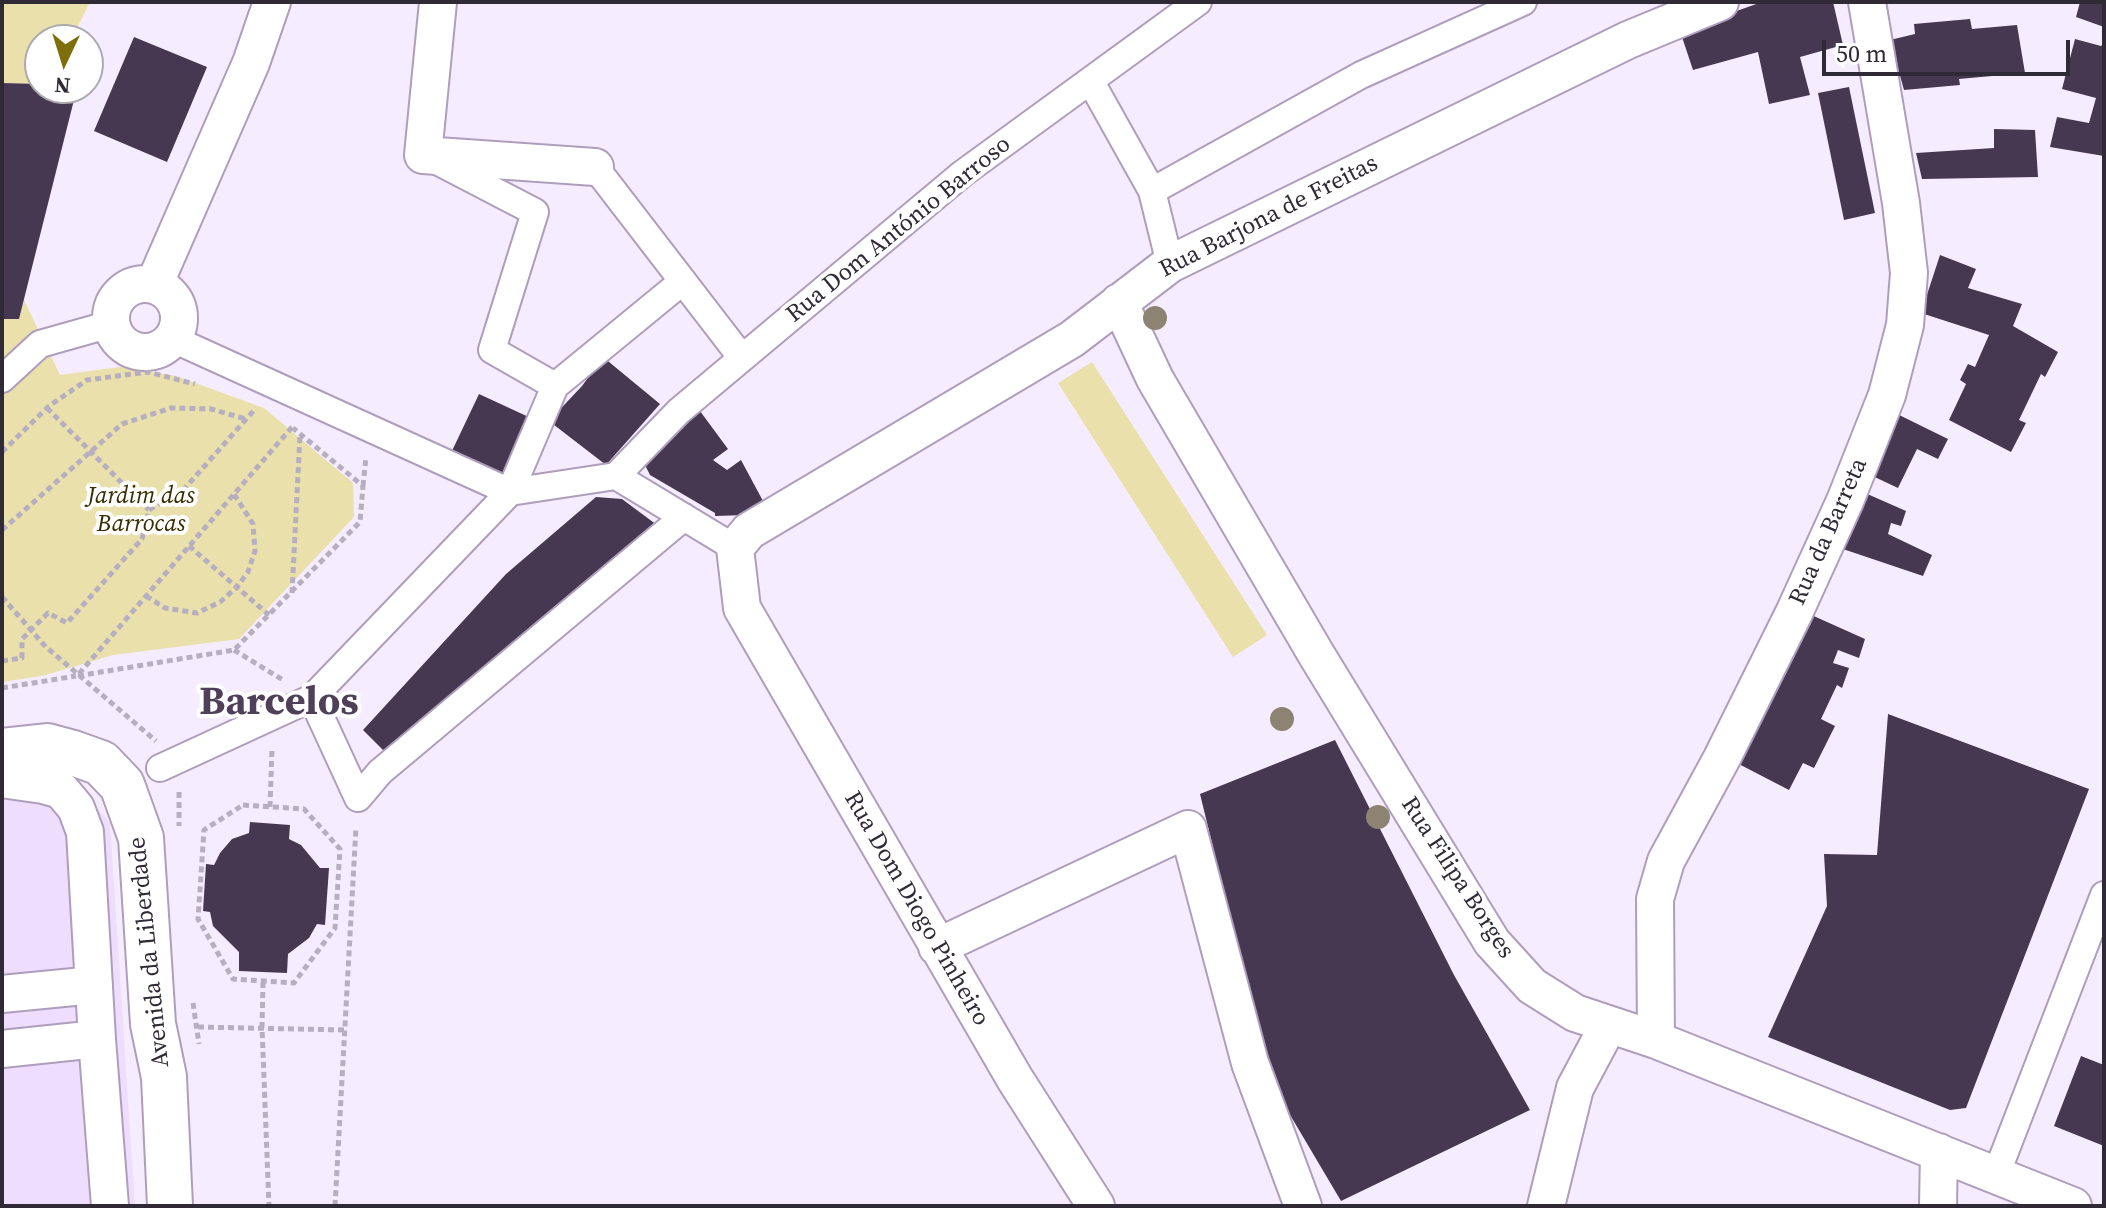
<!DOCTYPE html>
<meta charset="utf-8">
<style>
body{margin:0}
#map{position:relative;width:2106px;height:1208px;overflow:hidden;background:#f6ecff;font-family:"Source Serif 4",serif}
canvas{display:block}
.frame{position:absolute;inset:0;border:4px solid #302a36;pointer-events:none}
.north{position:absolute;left:24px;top:24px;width:80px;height:80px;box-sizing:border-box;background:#fff;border:2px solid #acaaaf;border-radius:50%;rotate:184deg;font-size:22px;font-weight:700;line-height:32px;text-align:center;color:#302a36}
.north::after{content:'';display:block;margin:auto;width:28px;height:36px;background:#7f6f0c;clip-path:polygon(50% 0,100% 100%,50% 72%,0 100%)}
.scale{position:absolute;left:1822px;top:40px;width:248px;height:36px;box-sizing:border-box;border:4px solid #302a36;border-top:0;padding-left:10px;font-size:24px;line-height:28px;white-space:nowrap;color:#302a36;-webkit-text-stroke:6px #fff;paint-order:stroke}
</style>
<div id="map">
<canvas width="2106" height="1208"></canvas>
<div class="frame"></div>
<div class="north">N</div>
<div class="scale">50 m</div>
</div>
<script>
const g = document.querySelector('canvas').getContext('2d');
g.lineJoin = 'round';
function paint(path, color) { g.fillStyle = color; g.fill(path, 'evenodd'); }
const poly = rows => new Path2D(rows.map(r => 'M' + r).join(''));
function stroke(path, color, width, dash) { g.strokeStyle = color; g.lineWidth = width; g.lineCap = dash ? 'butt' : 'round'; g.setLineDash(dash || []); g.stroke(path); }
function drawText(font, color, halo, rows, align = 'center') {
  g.font = font + ' "Source Serif 4",serif'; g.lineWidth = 8; g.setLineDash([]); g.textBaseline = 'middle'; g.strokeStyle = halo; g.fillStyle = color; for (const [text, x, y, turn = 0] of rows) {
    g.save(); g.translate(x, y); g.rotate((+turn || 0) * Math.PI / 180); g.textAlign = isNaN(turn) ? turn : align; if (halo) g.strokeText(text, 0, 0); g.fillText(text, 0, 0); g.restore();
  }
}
paint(poly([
 [67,773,110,823,135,1206,2,1206,2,774]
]), '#eeddfc');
paint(poly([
 [2,2,90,2,71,40,40,40,40,84,2,83],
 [24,300,60,375,120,367,176,376,264,408,353,483,354,517,239,639,113,655,42,676,2,682,2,319,19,319],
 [1092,362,1267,635,1233,657,1058,383]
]), '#e9e0ab');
paint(poly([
 [1762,2,1833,2,1843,45,1800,57,1810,95,1769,104,1758,52,1693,70,1680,31],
 [2080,2,2104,2,2104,27,2076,17],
 [1970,19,1972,29,2017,25,2025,73,1959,79,1960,85,1904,90,1890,40,1915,34,1914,24],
 [134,37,207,67,167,162,94,131],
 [2075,39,2101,46,2104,43,2104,156,2050,147,2057,117,2089,123,2096,98,2062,89],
 [2,83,40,84,40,88,77,88,19,319,2,319],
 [1849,87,1875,213,1844,220,1818,93],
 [1994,129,2035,130,2038,177,1922,179,1916,153,1994,148],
 [1940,255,1976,269,1968,288,2022,304,2013,326,2058,352,2045,377,2041,374,2019,420,2026,423,2011,452,1949,420,1966,384,1960,380,1968,364,1975,367,1989,335,1921,313],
 [603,357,660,404,606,465,549,421,582,386],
 [479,394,533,419,504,478,451,453],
 [697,407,728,449,713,460,727,470,741,460,763,501,750,508,746,515,715,516,715,513,650,475,646,467,650,455],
 [1889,410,1948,439,1938,459,1917,449,1898,488,1864,472],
 [1856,489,1906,511,1901,526,1891,523,1888,534,1932,555,1923,576,1834,546],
 [596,497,622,499,661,528,393,760,363,730,506,574],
 [1807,613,1865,639,1859,658,1838,650,1833,663,1849,668,1842,688,1837,685,1821,719,1835,726,1814,768,1803,763,1789,790,1733,761],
 [1888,714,2089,789,1966,1108,1950,1110,1768,1037,1827,906,1824,854,1877,855],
 [1335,740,1454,975,1530,1110,1341,1201,1270,1081,1200,794],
 [250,822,290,825,289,839,301,845,320,868,329,868,325,925,317,924,309,938,288,954,287,973,239,971,239,952,213,926,210,912,203,911,206,864,214,865,220,853,232,839,249,833],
 [2081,1056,2104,1065,2104,1146,2054,1126]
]), '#463851');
const pedestrian = poly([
 [1091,82,1152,191,1170,264],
 [435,160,535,212,492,350,555,386,510,492,312,698,358,798,380,772,684,517],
 [595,167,742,358],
 [1152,191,1361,75,1523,2],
 [173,339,510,492,616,476,735,548],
 [2,379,40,344,111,324],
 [555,386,683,281],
 [616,476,679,411,962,174,1198,2],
 [160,768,312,698],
 [1996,1175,2104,895]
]);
const minor = poly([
 [438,2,423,155,595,167],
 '111 318a34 34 0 1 1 68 0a34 34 0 1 1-68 0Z',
 [154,285,251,63,272,2],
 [1119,302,1155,379,1316,654,1492,942,1532,986,1575,1013,1656,1040,2073,1206],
 [2,779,43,785,61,790,76,808,85,832,97,1039,110,1206],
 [937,947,1188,829,1250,1063,1303,1206],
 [2,994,94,985],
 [1656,1040,1655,899,1666,861,1722,758,1794,613,1845,501,1887,395,1905,325,1909,273,1901,203,1867,2],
 [2,1049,97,1039],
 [1096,1206,1015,1079,742,608,735,548,749,531,1072,339,1170,264,1628,40,1720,2],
 [1546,1206,1575,1088,1608,1026],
 [1938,1206,1939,1152]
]);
const secondary = poly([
 [2,751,47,746,73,753,101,763,122,785,141,838,153,1024,164,1077,170,1206]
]);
stroke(pedestrian, '#ae9ebc', 30);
stroke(minor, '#ae9ebc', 40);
stroke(secondary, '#ae9ebc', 48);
stroke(poly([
 [47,408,149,510],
 [292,427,77,676,234,650,360,522,363,486,293,428],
 [2,452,49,406,87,380,148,372,195,384],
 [363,486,366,457],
 [2,530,122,424,171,408,211,409,246,419],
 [189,546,269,615],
 [292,593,300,435],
 [146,596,165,608,197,613,220,602,237,587,248,572,255,551,253,524,234,494],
 [2,597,46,647,156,741],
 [234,650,283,680],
 [2,661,22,658,22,639,48,613,67,623,142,539,149,510,168,498,178,496,256,408],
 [2,688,76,676],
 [179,792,179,826],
 [243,805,304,809,340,849,335,928,294,983,233,979,198,919,204,830,243,805],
 [270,807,272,748],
 [263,982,262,1027,269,1206],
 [193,1003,199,1044],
 [198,1027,345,1030],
 [335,1206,356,827]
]), '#b7afbf', 5, [6, 4]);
stroke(pedestrian, '#fff', 26);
stroke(minor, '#fff', 36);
stroke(secondary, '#fff', 44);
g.fillStyle = '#8c8373';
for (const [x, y] of [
 [1155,318],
 [1282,719],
 [1378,817]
]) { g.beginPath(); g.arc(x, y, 12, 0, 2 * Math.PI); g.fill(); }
drawText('24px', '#302a36', '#fff', [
 ["Rua Barjona de Freitas",1269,217,-27],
 ["Rua Dom António Barroso",899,230,-39],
 ["Rua da Barreta",1829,532,-66],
 ["Rua Filipa Borges",1457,878,57],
 ["Rua Dom Diogo Pinheiro",916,909,60],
 ["Avenida da Liberdade",150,952,-96]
]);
drawText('italic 24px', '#362d00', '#fff', [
 ["Jardim das",141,497],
 ["Barrocas",141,525]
]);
drawText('bold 40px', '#4f405a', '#fff', [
 ["Barcelos",279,704]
]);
</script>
